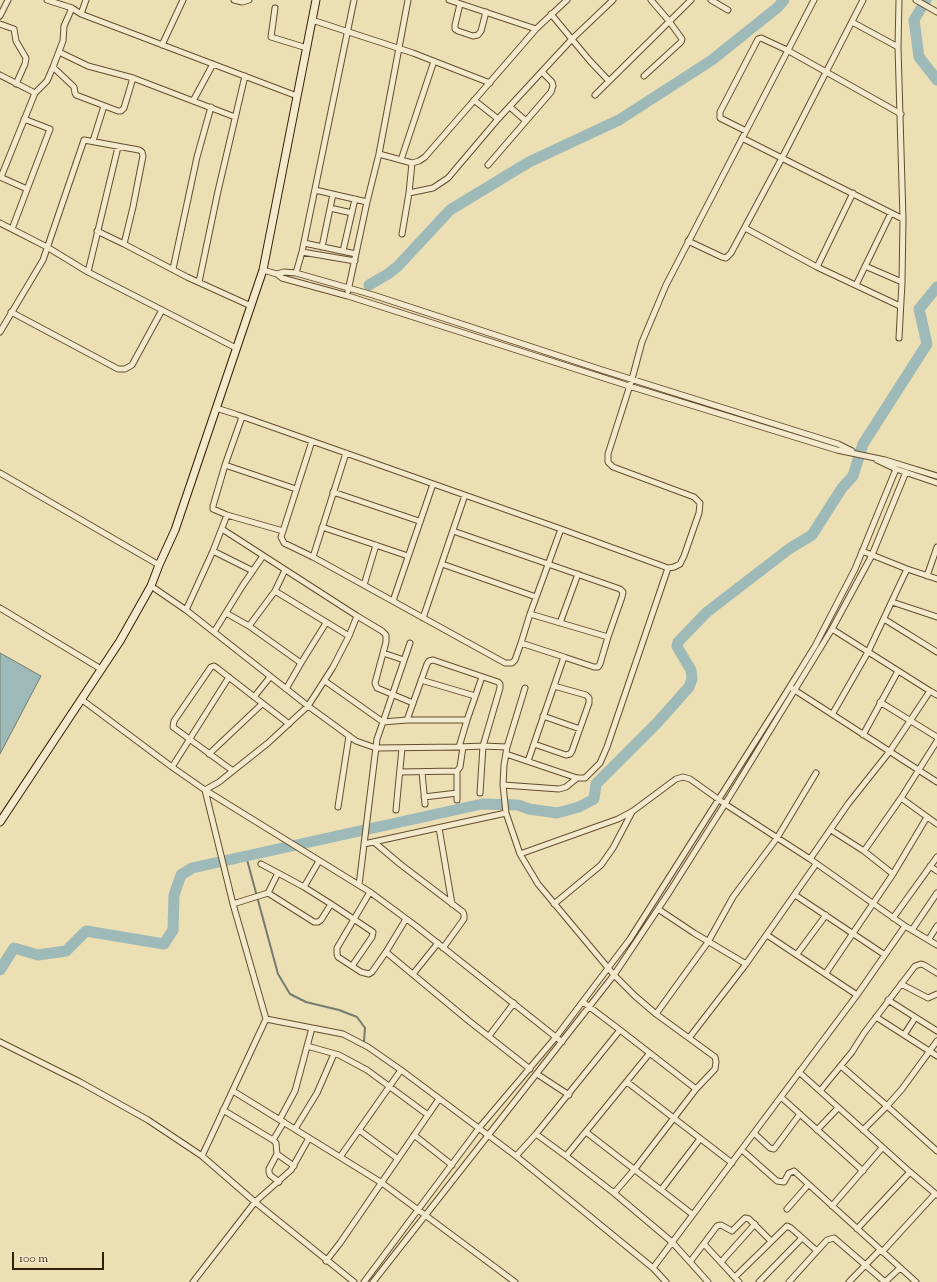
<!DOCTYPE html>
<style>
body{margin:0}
#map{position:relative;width:937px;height:1282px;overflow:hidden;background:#eddfb4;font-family:"Sorts Mill Goudy",serif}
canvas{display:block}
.scale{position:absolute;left:12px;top:1252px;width:92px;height:18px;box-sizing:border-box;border:2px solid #341e01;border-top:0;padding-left:5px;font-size:12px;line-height:14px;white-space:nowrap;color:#341e01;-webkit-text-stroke:3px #f3eace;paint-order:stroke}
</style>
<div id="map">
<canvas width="937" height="1282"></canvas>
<div class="scale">100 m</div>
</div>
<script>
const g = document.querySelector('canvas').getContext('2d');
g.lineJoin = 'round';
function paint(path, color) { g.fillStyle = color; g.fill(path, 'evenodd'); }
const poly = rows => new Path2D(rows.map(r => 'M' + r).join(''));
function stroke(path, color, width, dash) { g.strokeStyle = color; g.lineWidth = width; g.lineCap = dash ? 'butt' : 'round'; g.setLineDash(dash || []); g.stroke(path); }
const water = poly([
 [0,653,41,676,0,754,0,653]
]);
paint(water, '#9dbab8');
stroke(water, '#737c6f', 1);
stroke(poly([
 [246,856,278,974,290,994,306,1002,339,1010,357,1017,365,1028,364,1041]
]), '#737c6f', 2);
stroke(poly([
 [926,0,914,20,919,57,937,80],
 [369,285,388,274,398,266,450,210,529,162,619,120,712,60,778,7,784,0],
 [0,970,14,948,38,955,66,951,86,931,164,944,173,930,174,895,181,875,192,868,482,804,518,805,529,809,557,813,579,807,594,799,596,784,657,723,689,687,692,679,691,670,679,650,677,646,678,642,707,612,789,549,812,535,842,488,853,476,863,444,927,344,919,309,937,287]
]), '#9dbab8', 11);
const street = poly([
 [47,0,72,8,81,14,297,96],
 [234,0,242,2,249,0],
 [449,0,536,29],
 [711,0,728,10],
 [916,0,937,12],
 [460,4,455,25,455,29,458,31,473,36,478,35,481,31,486,12],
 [275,8,271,37,307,48],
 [81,14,86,0],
 [551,14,590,61,609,81],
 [0,16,8,0],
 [312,20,413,53,490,83],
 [852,22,898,47],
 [0,24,14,29,16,41,26,58,25,64,16,84],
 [162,45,183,0],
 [59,52,88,66,133,78,235,117],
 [53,67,74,87,75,93,76,95,118,111,121,111,124,108,133,78],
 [0,75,35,93],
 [644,76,681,42,682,39,669,21,651,0],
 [595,95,691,0],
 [474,100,498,119],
 [193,101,213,64],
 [510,107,526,121],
 [746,131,720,118,720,112,758,39,761,38,787,50,901,114],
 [742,138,903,219],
 [93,141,104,106],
 [379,154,412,163,419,161,425,157,536,29,567,0],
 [401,160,434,61],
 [488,165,551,92,553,86,552,82,542,72],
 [0,177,27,189],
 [1,177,35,93,47,81,53,67,63,41,64,26,72,8],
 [315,190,367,202],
 [409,193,433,188,448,178,498,119,572,39,613,0],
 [330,208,352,213],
 [0,223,47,247,88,272,236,348],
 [745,228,817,267,900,306],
 [12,229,50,129,24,119],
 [97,231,124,244],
 [402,234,409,193,412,163],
 [688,241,722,257,726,258,731,253,782,158,863,0],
 [304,243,356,254],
 [322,247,333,194],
 [343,251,355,199],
 [302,252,355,261],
 [865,266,902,282],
 [817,267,853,193],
 [173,269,197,157,211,107],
 [263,270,277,274,282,278,348,296,629,386,837,450,885,460,937,476],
 [88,272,118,147],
 [296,273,302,252,354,0],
 [277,274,284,272,296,273,373,295,602,370,838,444,852,451],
 [199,282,218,191,245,76],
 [856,285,891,213],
 [348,291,367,202,379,154,408,0],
 [11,312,118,369,125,369,132,365,162,310],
 [0,332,43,260,84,140,139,150,142,152,143,156,133,207,124,244,187,277,251,306],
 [899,338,902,282,903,219,898,47,899,0],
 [216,408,235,414],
 [238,415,561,529,668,568,607,747,600,763,585,778,577,778,506,754],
 [312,441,283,531,281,537,284,543,313,557,505,663,512,663,515,660,521,643,564,657,528,761],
 [877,460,896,469,937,483],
 [225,465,242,417],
 [0,473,159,565],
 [333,492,419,521],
 [322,527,408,556],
 [222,529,357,616],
 [283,531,227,515,213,509,213,506,225,465,296,489],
 [453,531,620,589,623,592,622,597,608,637,600,664,598,667,594,667,564,657],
 [213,551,253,571],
 [862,551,907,569,937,579],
 [313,557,346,453],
 [442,564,536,597],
 [668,568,674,567,680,564,684,556,699,513,700,503,694,497,613,467,608,462,608,454,632,379,642,342,666,285,814,0],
 [927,576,937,547],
 [364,585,376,545],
 [151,586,186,610,308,706,356,741,376,748,459,747,483,746,507,747],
 [275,591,349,636],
 [393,601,433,484],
 [892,602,937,617],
 [0,608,101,669],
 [186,610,213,551,227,515],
 [226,613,249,626,301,663,326,623],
 [530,614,608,637],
 [423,618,465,495],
 [884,619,937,652],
 [560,623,578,574],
 [249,626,275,591,285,570],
 [832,629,930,691],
 [214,632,243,585,263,556],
 [521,643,530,614,561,529],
 [383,653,404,660],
 [421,680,475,696],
 [325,681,383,722,410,643],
 [525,688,507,747,504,765,503,785,506,813,520,854,538,884,614,975,635,996,656,1014,715,1057,716,1062,715,1069,696,1089,634,1170,614,1193,672,1242,708,1282],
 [286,689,301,663],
 [793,689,937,782],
 [254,697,270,677],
 [81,699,172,767,205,790,370,892,416,926,562,1042],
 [880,702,937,737],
 [833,713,868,652,907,569],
 [543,716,580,729],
 [407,720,467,720,459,747],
 [467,720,482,677],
 [863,735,898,671],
 [534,744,566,755,570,754,572,751,589,703,589,698,586,695,554,686],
 [209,754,262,704],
 [172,767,229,677],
 [233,771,173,727,174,721,211,667,214,666,217,668,289,724],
 [457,771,457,800],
 [400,772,457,771,460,767,463,747],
 [422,772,425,804],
 [503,785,559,789,566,787,577,778],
 [424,797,457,793],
 [901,798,937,824],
 [338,807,349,736],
 [396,810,402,748],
 [439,828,452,904],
 [831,830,864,851,893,874],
 [374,842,400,864,463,912,464,915,464,919,443,948],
 [364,844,506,813],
 [864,851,901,798,937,741],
 [520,854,618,819,633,811,676,779,683,777,690,779,725,804,810,859,905,926,937,945],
 [810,859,848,804,890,751,930,691,937,695],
 [261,864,278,873],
 [930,866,937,871],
 [359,885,377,739,383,722,407,720,427,664,429,661,433,660,498,682,500,684,500,688,483,746,480,793],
 [304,887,278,873,268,893,314,922,318,922,321,920,331,904,304,887,319,861],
 [370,892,337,948,337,954,338,957,361,972,369,974,372,972,386,952],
 [795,895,885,955],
 [233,904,268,893],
 [331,904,373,932,372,937,352,966],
 [554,904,601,865,613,848,632,812],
 [658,909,694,933,746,964],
 [893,918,937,857],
 [406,919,386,952,469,1021,530,1069],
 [912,930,937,893],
 [767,935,857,995],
 [929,939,937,926],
 [797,954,826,915],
 [826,973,893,874,927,817],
 [413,974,438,943],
 [901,984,928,998,937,994],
 [888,1000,937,1031],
 [583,1002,620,1030],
 [656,1014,708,942,733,897,777,838,816,773],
 [876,1017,937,1056],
 [266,1019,343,1034,368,1047,401,1070,516,1156,653,1268,666,1282],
 [904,1035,915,1018],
 [489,1036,514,1003],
 [689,1038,746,964,816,864],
 [937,1041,902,1089,887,1106,937,1151],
 [0,1042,80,1082,148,1120,202,1156,255,1202,354,1282],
 [307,1046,339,1055,367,1070,428,1115],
 [841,1066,887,1106,863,1130],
 [799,1072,910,1172,937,1195],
 [537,1074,569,1095],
 [627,1082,732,1163],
 [233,1091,382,1183,515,1282],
 [820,1091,852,1052,864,1033,915,966,921,964,924,965,937,973],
 [781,1097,863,1171],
 [223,1110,273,1140,276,1143,277,1154,294,1166],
 [280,1119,295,1091,312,1028],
 [295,1129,317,1093,334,1054],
 [359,1130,398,1159],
 [817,1130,838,1108],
 [586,1132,692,1214],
 [754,1133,770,1148,774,1149,800,1114],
 [536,1134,620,1030,696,1089],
 [414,1135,452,1165],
 [273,1140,284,1122],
 [742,1150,777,1181,784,1182,789,1173,794,1171,916,1282],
 [277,1154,269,1169,269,1172,270,1175,279,1182],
 [202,1156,266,1019,233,904,205,790,219,782,268,743,308,706,333,667,349,636,357,616,382,631,386,635,386,642,375,683,377,688,413,703],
 [516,1156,536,1134,566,1156,649,1054],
 [566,1156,614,1193],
 [340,1157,401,1070],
 [661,1190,700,1139],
 [832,1206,882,1148],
 [787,1209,808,1185],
 [857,1229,910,1172],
 [704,1244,739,1282],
 [882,1252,935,1194],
 [326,1261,340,1243,439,1099],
 [690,1262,717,1226,721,1225,732,1231,745,1218,749,1219,771,1241],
 [721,1262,755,1224],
 [653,1268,857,995,905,926],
 [735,1277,787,1226,791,1228,817,1251],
 [193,1282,255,1202,291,1170,309,1138],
 [364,1282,479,1128,556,1037,630,939,781,701,815,646,855,569,896,469],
 [373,1282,614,975,670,891,725,804,832,629,872,555,906,472],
 [759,1282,802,1238],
 [789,1282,827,1240,834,1238,885,1282],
 [849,1282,880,1250],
 [885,1282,900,1268]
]);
const secondary = poly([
 [0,822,120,641,151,586,159,565,175,530,263,270,316,0]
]);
stroke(street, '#624e2e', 7);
stroke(secondary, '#341e01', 9);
stroke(street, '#f3eace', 5);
stroke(secondary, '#f3eace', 7);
</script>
